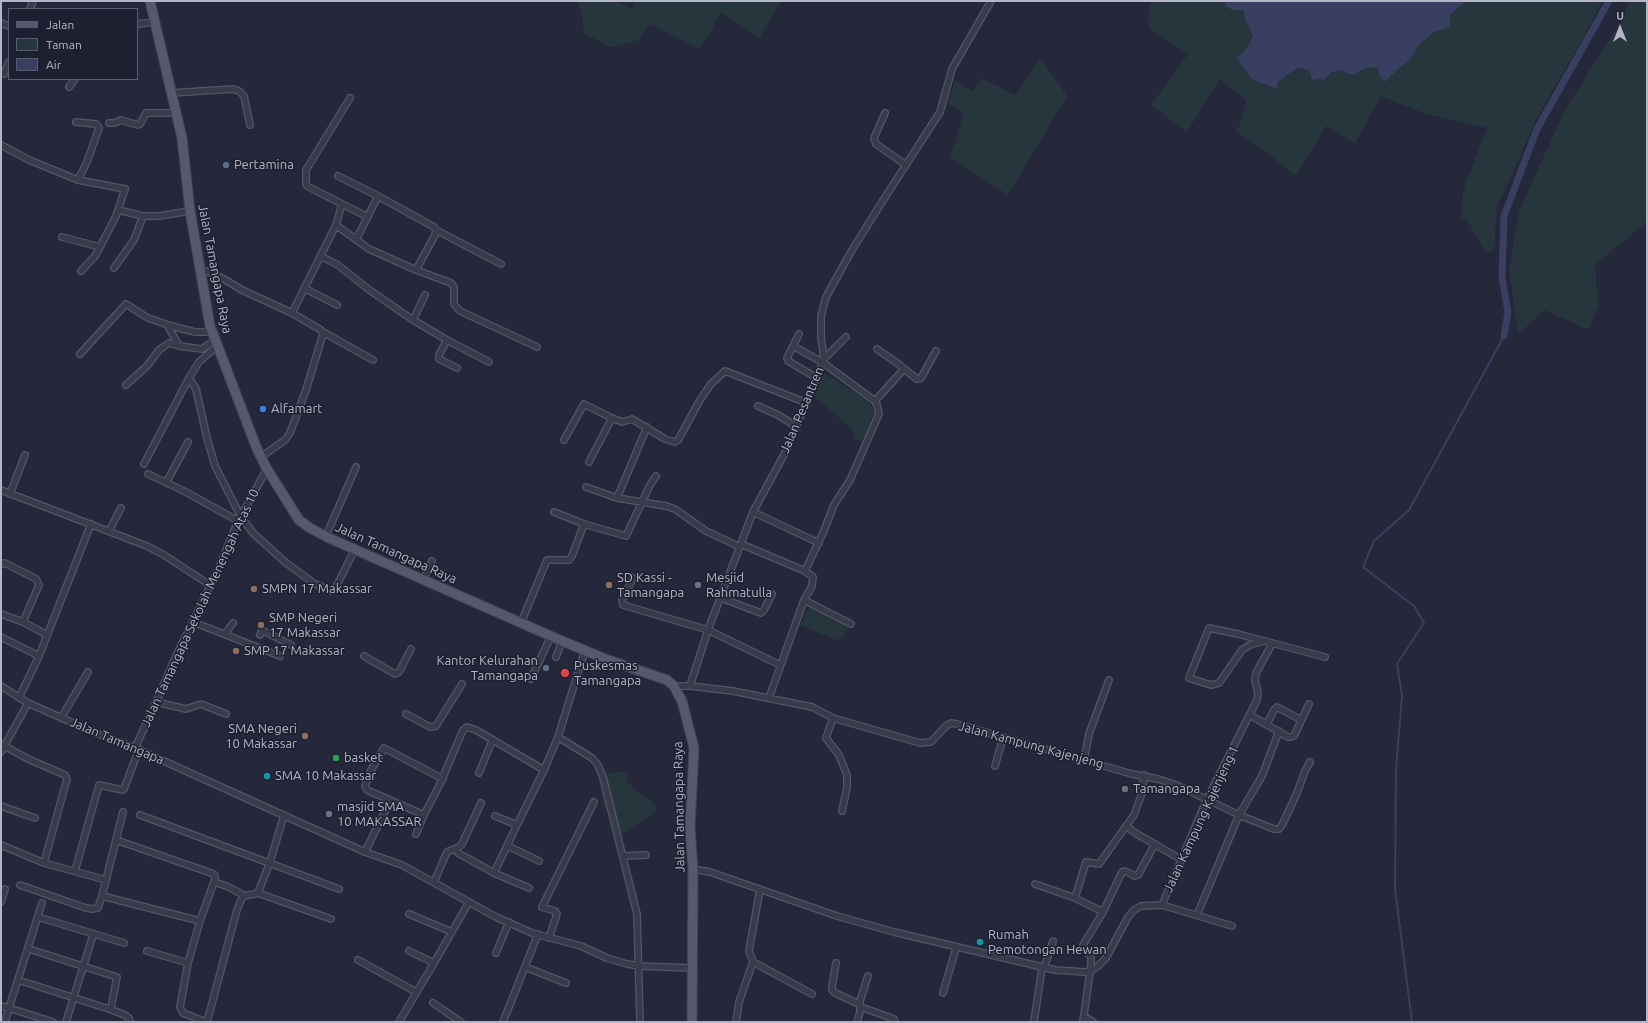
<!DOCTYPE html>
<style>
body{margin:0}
#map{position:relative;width:1648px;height:1023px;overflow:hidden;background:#24283a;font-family:Ubuntu,sans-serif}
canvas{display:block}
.frame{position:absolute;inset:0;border:2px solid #b3b6c6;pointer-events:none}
.legend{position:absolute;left:8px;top:8px;width:130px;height:72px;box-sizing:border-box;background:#1d2030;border:1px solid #595c6c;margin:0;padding:5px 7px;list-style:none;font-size:12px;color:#b3b6c6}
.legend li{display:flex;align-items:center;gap:8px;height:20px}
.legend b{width:20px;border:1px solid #595c6c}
.north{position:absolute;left:1600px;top:8px;width:40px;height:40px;-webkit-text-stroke:3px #1d2030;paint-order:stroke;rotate:0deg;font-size:11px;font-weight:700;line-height:16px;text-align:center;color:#b3b6c6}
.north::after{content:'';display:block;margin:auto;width:14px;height:18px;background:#b3b6c6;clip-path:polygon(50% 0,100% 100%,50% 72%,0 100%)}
</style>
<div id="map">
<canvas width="1648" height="1023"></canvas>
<div class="frame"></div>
<ul class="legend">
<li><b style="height:5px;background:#56596b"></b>Jalan</li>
<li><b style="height:11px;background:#27353c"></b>Taman</li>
<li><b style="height:11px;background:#393f60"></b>Air</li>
</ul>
<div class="north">U</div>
</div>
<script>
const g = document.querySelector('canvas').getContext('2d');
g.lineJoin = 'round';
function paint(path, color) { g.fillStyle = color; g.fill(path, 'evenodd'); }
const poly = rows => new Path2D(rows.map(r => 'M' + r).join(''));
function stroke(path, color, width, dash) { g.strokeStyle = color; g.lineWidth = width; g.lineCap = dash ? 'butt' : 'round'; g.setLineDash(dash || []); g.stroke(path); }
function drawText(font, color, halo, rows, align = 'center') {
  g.font = font + ' Ubuntu,sans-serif'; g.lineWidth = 3; g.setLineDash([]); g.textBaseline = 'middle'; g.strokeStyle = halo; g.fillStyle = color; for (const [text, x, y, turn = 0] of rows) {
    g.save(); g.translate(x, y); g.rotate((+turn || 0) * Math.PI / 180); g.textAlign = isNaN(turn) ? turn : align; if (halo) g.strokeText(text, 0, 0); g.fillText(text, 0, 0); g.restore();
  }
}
paint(poly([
 [577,1,617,1,633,10,634,1,782,1,759,38,721,13,700,49,650,24,639,40,611,47,584,34,582,14],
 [1155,1,1227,1,1225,6,1232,10,1243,9,1245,18,1253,37,1243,53,1236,57,1251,79,1277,89,1278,82,1296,69,1302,68,1310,72,1312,81,1317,79,1324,80,1332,72,1341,70,1348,74,1355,75,1363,69,1377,67,1380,76,1385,82,1395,72,1410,60,1418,46,1434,32,1450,27,1450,15,1466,1,1602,1,1580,44,1539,114,1497,207,1494,251,1488,252,1484,251,1467,219,1461,218,1463,191,1487,128,1426,114,1381,96,1355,143,1326,126,1296,176,1250,140,1235,131,1240,125,1246,100,1220,79,1187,132,1151,105,1188,54,1150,30,1147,18,1151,4],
 [1630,1,1647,1,1647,222,1595,265,1598,306,1589,330,1544,310,1518,335,1509,269,1519,211,1565,110,1620,23],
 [1039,59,1045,64,1067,96,1008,195,950,157,964,113,948,104,955,80,972,91,982,78,1015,95],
 [823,373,866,398,874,410,873,420,863,442,853,438,853,430,815,397],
 [811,604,851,625,839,641,800,625],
 [628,771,626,781,641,794,651,800,658,810,622,834,603,806,598,775]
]), '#27353c');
paint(poly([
 [1227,1,1466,1,1450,15,1450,27,1434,32,1418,46,1410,60,1395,72,1385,82,1380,76,1377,67,1363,69,1355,75,1348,74,1341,70,1332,72,1324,80,1317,79,1312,81,1310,72,1302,68,1296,69,1278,82,1277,89,1251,79,1236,57,1243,53,1253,37,1245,18,1243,10,1232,10,1225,6]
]), '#393f60');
stroke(poly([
 [1412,1022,1395,889,1396,770,1402,696,1397,664,1424,623,1414,606,1363,567,1374,541,1409,510,1504,336]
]), '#393f60', 2);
stroke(poly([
 [1504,336,1508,312,1502,277,1504,216,1537,129,1609,1]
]), '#393f60', 7);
const street = poly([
 [30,9,33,1],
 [1,23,9,26],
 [137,24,155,22],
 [4,74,9,62],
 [69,87,75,79],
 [171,93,233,89,239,91,244,96,250,125],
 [885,113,874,138,876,144,906,165],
 [76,122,96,124,99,128,87,162,78,180],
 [109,123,114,123,121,120,138,125,140,124,146,113,176,113],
 [1,145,29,160,78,180,125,189,116,216,100,247,95,256,81,271],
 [342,204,368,217],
 [118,210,143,216,159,216,190,211],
 [336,225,369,249,416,270,435,235,436,230,434,227,378,196,338,176],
 [436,230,501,264],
 [62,237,100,247],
 [356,240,378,196],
 [320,256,338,265,368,289,413,320,447,340,489,362],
 [114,268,134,240,143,216],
 [201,269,224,279,242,290,292,313,321,330,323,334,306,390,290,433,285,440,261,457],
 [416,270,451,283,454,287,454,304,460,311,537,347],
 [304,288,337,305],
 [292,313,336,225,342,204,307,186,306,183,306,170,350,98],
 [413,320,425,295],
 [168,326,179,346,202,349,215,340],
 [323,332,373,360],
 [799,334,793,346,822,362,875,401,877,405,879,414,850,480,834,505,823,533,805,571],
 [447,340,439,355,439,359,457,368],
 [793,346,787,358,788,361,817,378],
 [80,354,126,304,148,318,171,326,195,332,212,332],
 [824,359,846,337],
 [903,368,917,379,921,378,936,351],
 [189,378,196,389,207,438,215,466,241,517,253,533,285,562,315,584,331,591,336,587,355,549],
 [126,385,147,366,159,350,169,343,179,346],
 [875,401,903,370,900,365,877,349],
 [758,406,778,415,797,427],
 [647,427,617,498,666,506,675,509,706,531,740,547],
 [564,440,584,404,612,418],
 [589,462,612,418,622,422,632,419,665,439,675,442,678,440,700,400,711,384,725,371,807,403],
 [144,464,189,378,199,362,217,346],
 [148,474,184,491,238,521],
 [166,483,188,442],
 [586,487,617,498],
 [1,490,147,546,164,555,210,585],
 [10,494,25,455],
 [554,512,584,524],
 [753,512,819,543],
 [109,531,121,508],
 [326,536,356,467],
 [741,544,805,571,813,577,812,586,804,600,769,698],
 [1,564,5,563,36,579,39,585,23,622,1,614],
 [633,578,622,600,623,605,708,630,780,665],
 [423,580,432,561],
 [721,598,761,613,764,610,772,594],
 [804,600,851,624],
 [23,622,47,635],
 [193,622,280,656],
 [521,623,547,560,569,560,572,556,584,524,626,536,650,485,656,476],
 [225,634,233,623],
 [260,635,262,630,291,645],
 [1,637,39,656],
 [1264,641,1250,645,1242,650,1219,683,1211,685,1189,678,1209,628,1238,634,1325,657],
 [364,656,395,674,399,672,411,649],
 [556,657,562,641],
 [531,679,551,636],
 [1,686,28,703,98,734,135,748,365,852,402,865,496,917,532,933,581,946,607,958,627,964,640,966,692,968],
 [674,686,690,686,708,630,753,512,786,451,818,374,824,359,821,337,821,316,826,297,852,250,882,202,940,112,952,69,991,1],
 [690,686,733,691,812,707,833,718,920,743,931,742,946,726,951,723,957,724,1132,774,1158,779,1179,786,1239,815,1274,829,1279,829,1282,825,1297,793,1305,771,1310,762],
 [19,698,39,656,91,524],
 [156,702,186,709,201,704,226,714],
 [406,714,430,727,436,726,462,684],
 [1250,715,1288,737,1291,737,1294,736,1309,704],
 [61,718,88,672],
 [833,718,826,738,839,755,847,775,847,788,842,811],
 [1267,724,1274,710,1277,707,1301,720],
 [558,737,592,758,598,765,603,777,637,914,640,1022],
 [1,744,28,759,65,775,67,779,44,863],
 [135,748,156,702,176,656,219,568,238,521,267,469],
 [1,752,28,703],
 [1084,760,1089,734,1109,680],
 [995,766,1003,738],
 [479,773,492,741],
 [1,806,35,818],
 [140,815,339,889],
 [424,815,367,790,365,786,370,772,384,748,443,779],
 [495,816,517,825,544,770,558,737,585,650],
 [1126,826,1137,834,1182,860],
 [416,834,424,815,440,784,463,730,467,727,476,730,544,770],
 [1,845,44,863,106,880],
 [508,846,539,861],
 [365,852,390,801],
 [458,853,494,873,517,825],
 [623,856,646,855],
 [693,869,710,872,837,916,894,932,1055,970,1085,972,1091,971,1097,967,1106,958,1128,917,1134,910,1141,906,1162,905,1232,926],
 [75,871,99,785,123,790,124,789,139,749],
 [494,873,529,888],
 [214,882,229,887,245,896],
 [434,882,447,852,459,847,462,844,481,803],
 [1035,884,1075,898,1103,912,1083,945,1084,948,1091,957,1091,964,1083,1022],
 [20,885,86,908,92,909,98,908,102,896,123,812],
 [258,893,270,862,284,815],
 [102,896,200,921,215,879,215,875,211,873,116,840],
 [1075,898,1086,862,1099,864,1134,815,1142,793,1144,775],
 [1,902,5,889],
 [1162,905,1207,799,1257,700,1258,693,1255,680,1256,673,1272,644],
 [1103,912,1122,872,1125,871,1135,876,1138,875,1155,844],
 [409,914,452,932],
 [1197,915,1239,815,1262,776,1279,731],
 [38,917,124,943],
 [200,921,188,963,180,1007,183,1013,206,1022],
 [549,938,557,914,555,911,542,907,594,802],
 [147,951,188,963],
 [409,951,434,963,469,902],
 [496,953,509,922],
 [358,960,416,992],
 [753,962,812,994],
 [836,963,832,986,832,990,835,993,859,1004],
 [525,967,566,983],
 [1044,968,1053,941],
 [18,980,109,1009,111,1008,117,977,29,949],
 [943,993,956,948],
 [433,1003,461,1022],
 [1,1006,9,1008,42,903],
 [861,1007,894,1019,895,1022],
 [109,1009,125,1015,129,1018,130,1022],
 [1085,1017,1093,1022],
 [5,1022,9,1008,53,1022],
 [66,1022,93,935],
 [207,1022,237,910,242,898,245,896,258,893,331,919],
 [399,1022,434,963],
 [503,1022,538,934],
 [736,1022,739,1002,753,962,749,951,760,889],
 [857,1022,860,1012,860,1001,868,976],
 [1034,1022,1042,968]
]);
const primary = poly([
 [150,1,182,138,190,211,210,326,257,449,267,469,299,520,310,528,329,538,562,641,608,660,667,680,674,686,677,692,682,701,694,748,690,827,693,869,692,1022]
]);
stroke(street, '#535666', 8);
stroke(primary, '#414454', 11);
stroke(street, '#383b4b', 5.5);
stroke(primary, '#56596b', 9);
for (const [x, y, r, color] of [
 [226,165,4,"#5c6f8a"],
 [263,409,4,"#3f7fe0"],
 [609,585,4,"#8d6e63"],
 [698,585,4,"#6b7280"],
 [254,589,4,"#8d6e63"],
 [261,625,4,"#8d6e63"],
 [236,651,4,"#8d6e63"],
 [546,668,4,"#5c6f8a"],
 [565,673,5,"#e0444e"],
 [305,736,4,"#8d6e63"],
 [336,758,4,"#2e9e5b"],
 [267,776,4,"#0f9aa8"],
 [1125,789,4,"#6b7280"],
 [329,814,4,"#6b7280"],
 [980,942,4,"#0f9aa8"]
]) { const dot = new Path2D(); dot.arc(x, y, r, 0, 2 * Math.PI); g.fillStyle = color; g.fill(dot); stroke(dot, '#1d2030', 1.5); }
drawText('13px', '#b3b6c6', '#1d2030', [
 ["Pertamina",234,165],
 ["Alfamart",271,409],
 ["SD Kassi -",617,578],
 ["Tamangapa",617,593],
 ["Mesjid",706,578],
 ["Rahmatulla",706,593],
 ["SMPN 17 Makassar",262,589],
 ["SMP Negeri",269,618],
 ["17 Makassar",269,633],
 ["SMP 17 Makassar",244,651],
 ["Kantor Kelurahan",538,661,"right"],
 ["Tamangapa",538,676,"right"],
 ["Puskesmas",574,666],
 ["Tamangapa",574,681],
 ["SMA Negeri",297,729,"right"],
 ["10 Makassar",297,744,"right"],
 ["basket",344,758],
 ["SMA 10 Makassar",275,776],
 ["Tamangapa",1133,789],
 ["masjid SMA",337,807],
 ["10 MAKASSAR",337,822],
 ["Rumah",988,935],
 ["Pemotongan Hewan",988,950]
], 'left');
drawText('13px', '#b3b6c6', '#1d2030', [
 ["Jalan Tamangapa Raya",215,269,79],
 ["Jalan Pesantren",802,410,-67],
 ["Jalan Tamangapa Raya",396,553,24],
 ["Jalan Tamangapa Sekolah Menengah Atas 10",200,608,-65],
 ["Jalan Tamangapa",117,741,23],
 ["Jalan Kampung Kajenjeng",1031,745,15],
 ["Jalan Tamangapa Raya",679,807,-91],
 ["Jalan Kampung Kajenjeng 1",1201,819,-65]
]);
</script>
